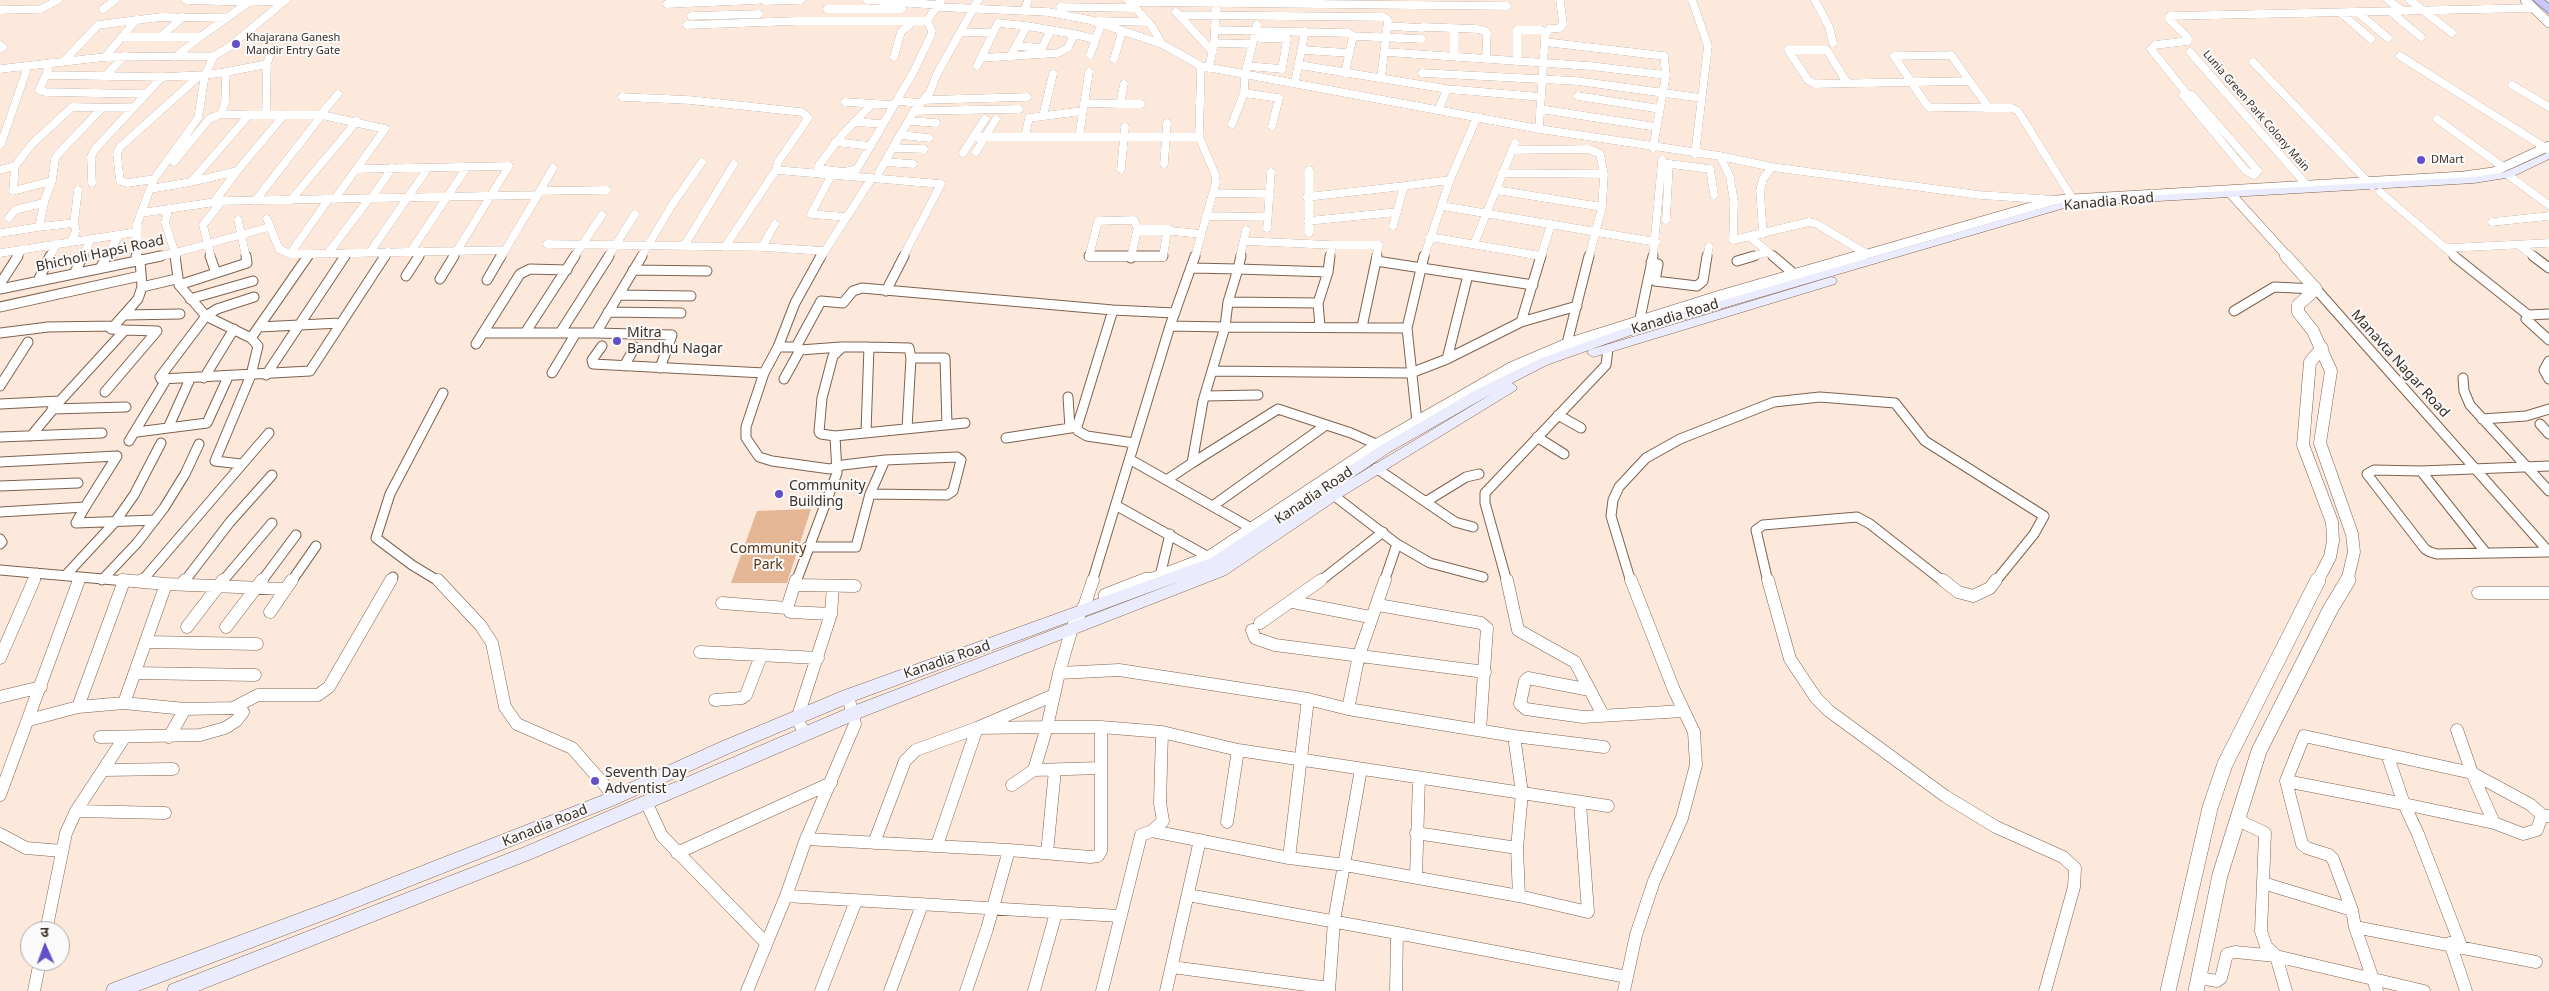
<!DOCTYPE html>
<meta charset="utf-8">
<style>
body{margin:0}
#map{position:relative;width:2549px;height:991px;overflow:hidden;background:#fde9db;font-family:"Noto Sans","Noto Sans Devanagari",sans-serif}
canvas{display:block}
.north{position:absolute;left:20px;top:921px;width:50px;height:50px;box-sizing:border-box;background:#fafafa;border:1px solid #aea9a5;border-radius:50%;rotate:358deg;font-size:14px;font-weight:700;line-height:20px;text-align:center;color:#3b2f26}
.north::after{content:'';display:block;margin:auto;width:18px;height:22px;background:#634fc8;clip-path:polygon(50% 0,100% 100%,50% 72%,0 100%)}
</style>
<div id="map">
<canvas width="2549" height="991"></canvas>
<div class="north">उ</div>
</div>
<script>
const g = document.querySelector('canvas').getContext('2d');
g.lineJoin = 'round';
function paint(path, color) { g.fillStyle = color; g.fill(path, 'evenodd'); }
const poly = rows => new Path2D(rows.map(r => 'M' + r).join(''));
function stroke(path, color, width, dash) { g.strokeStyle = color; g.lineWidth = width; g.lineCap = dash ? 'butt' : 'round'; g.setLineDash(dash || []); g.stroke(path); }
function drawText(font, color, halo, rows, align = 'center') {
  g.font = font + ' "Noto Sans",sans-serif'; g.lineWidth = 4; g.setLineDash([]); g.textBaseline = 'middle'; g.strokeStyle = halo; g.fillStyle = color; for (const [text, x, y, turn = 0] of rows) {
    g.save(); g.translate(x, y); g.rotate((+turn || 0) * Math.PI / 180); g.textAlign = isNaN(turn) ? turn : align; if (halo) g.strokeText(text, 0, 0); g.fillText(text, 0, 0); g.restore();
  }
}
paint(poly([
 [811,509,787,583,731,583,757,511]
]), '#e4b694');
const minorFar2 = poly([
 [186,0,249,2],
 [867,0,939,5],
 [1128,0,1151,25,1162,44,1201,66,1199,137,1215,174,1216,182,1195,257],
 [1692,0,1708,46,1695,154],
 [1815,0,1829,27,1833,43],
 [2388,0,2403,11],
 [2410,0,2452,33],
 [765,1,801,0],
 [1130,2,1507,6],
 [667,4,758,0],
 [938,7,1048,12,1090,20,1162,44],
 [1060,7,1133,8],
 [103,9,115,0],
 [827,9,902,9],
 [0,10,41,9,58,0],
 [1025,10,1028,0],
 [1176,12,1213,52],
 [2357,12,2388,38],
 [2391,12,2421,37],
 [2341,13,2371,39],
 [1179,15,1384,17,1388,20,1381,78],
 [691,16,759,14],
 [1098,21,1147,22],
 [687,25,796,21,927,21],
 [1388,26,1422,28],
 [1423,27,1478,29,1487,32,1486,58],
 [1454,29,1454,56],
 [1216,30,1349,33,1353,36],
 [962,32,992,33],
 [1074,34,1095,39],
 [122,37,200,37,175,57],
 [160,37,183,17],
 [200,37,249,2,284,1],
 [1545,42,1664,56,1666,75,1653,148],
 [1214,43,1252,44],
 [0,45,3,47,0,49],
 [1016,46,1042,48,1051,30],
 [1303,50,1349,53],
 [1386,52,1590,66,1666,75],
 [2190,52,2306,184],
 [1090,55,1101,25],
 [1951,55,1989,108,1928,107,1894,56,1951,55],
 [2400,56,2549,150],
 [105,57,137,19],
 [894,57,901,32,914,21],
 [981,58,1058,53,1068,48,1074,34,1027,26],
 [1114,59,1122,32],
 [1517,60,1517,30,1541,30],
 [64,61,98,25,161,17,226,18],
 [2253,62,2372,186],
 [50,63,46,75,162,77,205,75,198,118,154,179],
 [1299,65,1447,89,1541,97],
 [977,66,998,23,1027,26,1010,57],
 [1201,66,1539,129,1720,156,1772,167,1979,195,2057,200],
 [1247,66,1282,69,1287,39,1260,38],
 [1209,68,1214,43,1216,9],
 [0,69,105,57,214,56,229,47,286,0],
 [226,72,267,64,271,51],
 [1345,73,1353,36,1422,39],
 [1422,73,1577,81,1701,98],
 [46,75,39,90,45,92,145,94],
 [105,76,125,56],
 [1295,82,1305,31],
 [1847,83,1827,50,1788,50,1808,80,1815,84,1969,81],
 [2512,85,2549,107],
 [1244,93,1279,98,1272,126],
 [2187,94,2151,49,2155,45,2188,41,2188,38,2170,20,2170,16,2533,8],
 [2187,94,2192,95,2258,171,2254,175,2246,171,2183,95,2187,94],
 [1578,96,1660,109],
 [622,97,689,100,801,112,807,116,807,120,778,162,776,170,941,184,903,257],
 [924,100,1027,97],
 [897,101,921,103],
 [845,102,893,105],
 [1084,103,1120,104,1124,84],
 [872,104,841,136,819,165,819,169,844,172,857,169,914,71,931,35,932,31,927,21,941,0],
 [1120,104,1141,104],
 [1989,108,2012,108,2018,111,2072,198],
 [1439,109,1447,89],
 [1540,109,1656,127],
 [914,111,1019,109],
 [249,115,322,115,255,201],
 [266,115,267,64],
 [320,115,338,94],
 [322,115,385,129,334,200],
 [1043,116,1053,74],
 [2437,119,2503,167],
 [910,121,936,123],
 [854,122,883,124],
 [1232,124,1244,93,1245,75,1257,25],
 [1539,129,1545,36,1549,29,1560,28,1563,24,1560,0],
 [901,135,929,138],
 [973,137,1199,137],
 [1025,137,1029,118,1082,111],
 [1079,137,1089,72],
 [835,142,871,146],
 [1,144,28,66],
 [893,148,924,149],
 [1512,150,1589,149,1600,154,1604,174,1602,207,1589,257],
 [976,152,996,119],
 [963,153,985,119],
 [1720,156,1730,177,1734,202,1733,240,1809,222,1817,224,1867,254],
 [174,162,209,119,221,114],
 [885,162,913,164],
 [1662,163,1710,169,1714,195],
 [1164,164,1167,123],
 [15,166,32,144,72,107,133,108],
 [358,169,509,166,453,257],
 [1121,169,1125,127],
 [0,170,15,166,13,191,52,181,45,199,39,227,74,223,76,231,71,242],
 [1309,170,1309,233],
 [879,172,914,111,930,92,937,74,978,0],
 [1502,173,1604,174],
 [2508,175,2549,205],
 [831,176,811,214,847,217],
 [52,181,55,159,59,153,102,108],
 [191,182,237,171,284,115],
 [92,183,91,157,95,149,162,77],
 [152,184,154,179,128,183,120,181,117,154,119,148,198,77],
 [1496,190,1602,207],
 [540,191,607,190],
 [2380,192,2456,257],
 [1213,193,1270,194],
 [538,194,553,168],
 [1307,197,1404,186],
 [371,199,392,168],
 [290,201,357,121],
 [214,202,237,171],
 [1442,206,1656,242],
 [169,208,165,222,175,253,269,227],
 [141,213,222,201,538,195,501,257],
 [1206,216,1268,217],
 [9,218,15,210,43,203],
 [267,219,279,249,290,254,309,254],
 [238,220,246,257],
 [1666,220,1669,164],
 [1308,221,1397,212],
 [2492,222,2549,216],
 [74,223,78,190],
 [1393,226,1404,186,1450,180],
 [1267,228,1271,172],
 [1138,229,1134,220,1098,221,1089,257,1163,257,1167,232],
 [1139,229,1169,229,1172,231,1137,231,1139,229],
 [1172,231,1201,234],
 [0,233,39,227],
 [1763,234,1760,191,1763,179,1772,167],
 [1430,237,1541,256],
 [1750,237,1774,257],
 [1245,241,1332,245],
 [547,244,762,247,824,251],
 [1474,244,1515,143],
 [2519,245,2535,257],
 [684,246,734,164],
 [725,247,776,170],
 [762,247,775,224],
 [2448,248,2549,243],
 [411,251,467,167],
 [370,252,428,168],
 [0,253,137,232],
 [328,253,369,199],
 [290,254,328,200],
 [17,257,22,249],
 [50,257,56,244],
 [82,257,91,239],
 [106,257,119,235],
 [137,257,137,224,150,189,191,182,249,115,221,114,225,103,226,72,205,75,214,56],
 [155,257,175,253,176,257],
 [211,257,203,225,222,201],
 [307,257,309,254,504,250],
 [344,257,347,253],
 [385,257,388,252],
 [418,257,422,251],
 [574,257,602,215],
 [608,257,635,214],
 [641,257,672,205,702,162],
 [821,257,872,178],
 [1131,257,1137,231],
 [1240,257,1246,230],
 [1330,257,1332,245,1379,245,1376,257],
 [1424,257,1450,180,1477,117],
 [1541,257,1551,224],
 [1653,257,1662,160],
 [1707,257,1709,247],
 [1750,257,1768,252]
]);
const minorFar1 = poly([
 [175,256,179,285,206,316,160,377,161,379,310,371,385,256],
 [210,256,216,273],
 [575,256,525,333,560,333,609,256],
 [1089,256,1163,256],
 [1773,256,1800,279],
 [2454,256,2528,315],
 [2533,256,2549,268],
 [1131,258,1131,256],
 [1376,261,1533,285],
 [1737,261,1754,256],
 [1651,262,1658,264,1655,281,1697,286,1703,281,1707,256],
 [100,268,107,256],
 [1192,268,1238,269,1241,256],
 [633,270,707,271],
 [74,274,83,256],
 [406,276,419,256],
 [440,279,454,256],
 [487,280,501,256],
 [38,281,50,256],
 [0,284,18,256],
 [179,285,247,263,246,256],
 [142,287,176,279],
 [0,289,161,256],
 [886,291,904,256],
 [619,295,691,296],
 [190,299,253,281],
 [1228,302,1318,303],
 [0,307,140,276],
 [1113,310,1077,427,1078,431,1087,436,1134,443],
 [2234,311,2274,287,2316,289,2549,552],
 [608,312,681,313],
 [2549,314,2528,315,2526,319,2549,340],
 [125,315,180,314],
 [1521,322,1541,256],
 [1170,326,1225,327,1228,302,1238,269,1328,272,1330,256],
 [259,327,340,323],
 [1320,327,1318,303,1328,272],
 [1362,327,1377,256],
 [1642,327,1639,323,1653,256],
 [0,333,48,327,114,326,138,299,142,287,140,260,136,256],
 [484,333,525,333],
 [560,333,596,333,642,256],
 [596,333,672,335,660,368],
 [251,338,308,256],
 [476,344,520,274,530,269,567,270],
 [602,346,592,360,593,364,764,373],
 [778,347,796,347,821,301,843,303,853,291,862,288,1113,310,1175,313],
 [869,347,909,348,911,358],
 [1565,351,1589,256],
 [1447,359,1468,275],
 [2549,361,2544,370,2549,379],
 [624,366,635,347],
 [1212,371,1411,373,1447,359,1521,322,1577,306],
 [552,373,576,333],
 [266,375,345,256],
 [204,378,234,329],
 [2463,378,2464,391,2470,405,2549,491],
 [784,379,800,350,841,347],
 [0,386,28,342],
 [105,392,157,331,125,330],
 [1205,396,1258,395],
 [1068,397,1070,428],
 [60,401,125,330,111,329,112,327],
 [0,404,60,401,31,436],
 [52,409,126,407],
 [1558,415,1581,428],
 [2482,419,2526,416,2549,409],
 [2540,424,2549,434],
 [1420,427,1417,422,1407,328,1424,256],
 [168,428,207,423,228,377],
 [907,428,911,358,945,358,947,425],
 [137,432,168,428,190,379],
 [866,432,869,347,842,347,833,356,822,398,819,432,821,434,835,436,965,423],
 [0,437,102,433],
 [1537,437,1564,454],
 [1006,438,1077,427],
 [129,441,166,380],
 [1383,447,1351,433,1278,409,1192,463,1203,401,1225,327,1407,328],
 [1131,460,1258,532],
 [0,462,117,456],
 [241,464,215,461,251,375,258,346,251,338,206,316,217,309,254,297],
 [1376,468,1455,522,1473,527],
 [2421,471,2486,553],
 [1168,479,1192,463],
 [0,486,78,483],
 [1328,491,1397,544,1384,582],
 [870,494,947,495,953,491,961,460,957,457,885,460],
 [1427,501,1466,477,1479,474],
 [1214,505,1326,425],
 [1117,506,1214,560],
 [85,507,76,523,155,520],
 [0,512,85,507,117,456],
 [0,539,2,542,0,544],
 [1397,544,1430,563,1483,577],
 [807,547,856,547,870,494,885,460,843,465,830,469,772,461,759,457,746,438,746,427,764,373,778,347,795,303,821,256],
 [2548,552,2437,554,2430,552,2425,549,2367,474,2374,470,2421,471,2549,466],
 [0,570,137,582],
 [66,575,115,522,134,495,161,443],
 [102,580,137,543,164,508,185,474,199,444],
 [1164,581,1160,576,1170,534],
 [33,582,37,573],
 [79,582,80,578],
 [141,582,269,433],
 [184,582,230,522,272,475],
 [222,582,272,523],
 [261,582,296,535],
 [291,582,316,546],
 [390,582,393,577],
 [440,582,412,565,376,538,390,494,443,393],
 [796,582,837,473,835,436],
 [1092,582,1170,326,1195,256],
 [1319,582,1383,532],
 [1507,582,1485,503,1485,493,1606,365,1608,349],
 [1631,582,1611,516,1613,500,1619,487,1646,458,1680,439,1774,402,1820,397,1895,403,1925,441,2044,516,2034,534,1995,582],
 [1768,582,1756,530,1763,525,1857,517,1870,524,1944,582]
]);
const minor = poly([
 [122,580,166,584,124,703],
 [438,580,481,626,492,643,505,707,517,724,572,748,615,797],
 [796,580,787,608,790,612,831,614],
 [1093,580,1085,604,1072,628,1059,673,1119,670,1308,699,1348,709,1514,736,1604,747],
 [1507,580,1518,630,1575,662,1603,715],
 [1768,580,1790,659,1816,698,1829,711,1945,796,1996,827,2063,857,2075,868,2074,887,2045,991],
 [1943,580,1958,592,1973,596,1990,588,1996,580],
 [141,582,142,580],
 [166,584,285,589],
 [182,584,185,580],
 [796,585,855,586],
 [2478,593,2549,593],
 [1293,602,1370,617],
 [722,603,787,608],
 [1378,605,1481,623,1487,628,1480,730],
 [270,612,292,580],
 [1260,623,1321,580],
 [187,627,223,580],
 [226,627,262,580],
 [1252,630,1255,638,1275,645,1485,672],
 [146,642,257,644],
 [700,652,818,658],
 [0,658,34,580],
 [136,673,255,675],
 [1590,690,1528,678,1525,681,1520,704,1526,709,1583,717,1683,711],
 [0,697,41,687],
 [715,700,742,698,746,695,761,656],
 [78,707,124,703,185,709,233,708,258,695,318,695,329,687,391,580],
 [1348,709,1359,655,1385,580],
 [29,720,78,707,124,581],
 [1101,727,1162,732,1238,750,1608,806],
 [2457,730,2472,773,2494,823],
 [805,734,797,719,831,614,833,586],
 [100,737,200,735,225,728,236,721,243,712,238,706],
 [169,737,185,709],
 [2387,754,2404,804,2494,823,2523,834,2537,830,2542,815,2548,816],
 [103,770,173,769],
 [2286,781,2304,736,2472,773,2531,805,2542,815],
 [1012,785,1034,770,1101,768],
 [0,795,79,580],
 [646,802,662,836,766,943],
 [76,811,165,813],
 [2238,820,2265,833,2263,883],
 [1227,822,1238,750],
 [1152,831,1163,821,1160,803,1162,732],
 [1416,833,1517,848],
 [0,834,26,848,62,851],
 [806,839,1009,850],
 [874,843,905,761,916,750,977,728,1047,727,1034,770],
 [937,845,977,728,1054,695],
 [677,853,831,783],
 [1047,853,1055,770],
 [1289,858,1308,699],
 [1416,877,1419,778],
 [1188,895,1397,933],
 [786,896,1119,916],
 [1519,896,1588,912,1580,803],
 [2352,910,2333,859,2329,855,2307,848,2302,844,2286,781,2404,804,2418,834,2461,946],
 [46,931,66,833,76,811,124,738],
 [2450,943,2466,991],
 [1172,967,1329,988],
 [2199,978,2217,981,2221,978,2227,954,2235,952,2276,956,2424,991],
 [34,991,40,961],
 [747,991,786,896,806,839,855,724,848,696],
 [821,991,856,901],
 [890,991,922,905],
 [966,991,987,929,1009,850,1090,857,1098,856,1101,851,1101,727,1047,727,1059,673],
 [1034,991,1056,913],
 [1102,991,1141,835,1152,831,1289,858,1345,865,1519,896,1517,848,1522,793,1514,736],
 [1166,991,1200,840],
 [1329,991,1334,921,1361,769],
 [1396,991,1397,933,1627,977],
 [1624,991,1636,935,1654,881,1682,818,1696,765,1694,732,1674,690,1631,580],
 [2286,991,2276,956,2266,946,2261,931,2263,883,2352,910,2355,927],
 [2377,991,2355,927,2536,962]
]);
const tertiaryFar2 = poly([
 [2525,0,2549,23],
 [2230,193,2288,257],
 [1857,257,2055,200,2464,176,2493,172,2549,146]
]);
const tertiaryFar1 = poly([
 [2286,256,2316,289,2298,305,2298,312,2313,331,2331,371,2320,443,2352,534,2354,552,2347,582],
 [1144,582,1209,557,1379,444,1512,368,1566,345,1722,296,1861,256],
 [2317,582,2330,557,2333,541,2332,522,2303,445,2310,362,2322,348]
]);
const tertiary = poly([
 [1106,596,1147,580],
 [2168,991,2210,808,2225,764,2318,580],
 [2196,991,2220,875,2259,751,2330,610,2348,580]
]);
const secondary = poly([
 [2549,152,2549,159,2512,177,2474,183,2071,206,1631,335,1547,365,1512,383,1517,387,1516,390,1338,499,1226,575,860,718,534,858,198,991,167,991,169,985,522,848,848,708,1183,580,854,701,730,753,615,805,335,916,138,991,106,991,108,985,115,982,332,901,603,795,718,743,842,691,1211,558,1380,446,1472,392,1539,359,1623,329,2070,200,2474,177,2505,172,2549,152],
 [1493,393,1347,481,1390,452,1493,393],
 [1831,277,1835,278,1837,281,1835,284,1597,356,1593,357,1587,353,1589,350,1831,277]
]);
const trunk = poly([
 [2533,0,2544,0,2549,4,2549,13,2533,0]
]);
stroke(minorFar2, '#7e624e', 8);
stroke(minorFar1, '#7e624e', 11);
stroke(minor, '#7e624e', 13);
stroke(tertiaryFar2, '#7e624e', 10);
stroke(tertiaryFar1, '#7e624e', 13);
stroke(tertiary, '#7e624e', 16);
stroke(secondary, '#7e624e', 1);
stroke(trunk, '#8f8ab0', 2);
stroke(minorFar2, '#fff', 8);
stroke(minorFar1, '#fff', 9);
stroke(minor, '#fff', 12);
stroke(tertiaryFar2, '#fff', 9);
stroke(tertiaryFar1, '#fff', 12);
stroke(tertiary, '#fff', 15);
paint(secondary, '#ebebfe');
paint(trunk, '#cac8fb');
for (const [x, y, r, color] of [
 [236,44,5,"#634fc8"],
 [2421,160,5,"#634fc8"],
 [617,341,5,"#634fc8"],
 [779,494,5,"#634fc8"],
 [595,781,5,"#634fc8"]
]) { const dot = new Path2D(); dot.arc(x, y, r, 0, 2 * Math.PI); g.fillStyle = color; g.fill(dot); stroke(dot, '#fafafa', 2); }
drawText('11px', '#3b2f26', '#fafafa', [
 ["Khajarana Ganesh",246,38],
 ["Mandir Entry Gate",246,51],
 ["DMart",2431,160]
], 'left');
drawText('11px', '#3b2f26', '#fafafa', [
 ["Lunia Green Park Colony Main",2256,111,49]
]);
drawText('14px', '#3b2f26', '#fafafa', [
 ["Kanadia Road",2109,202,-5],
 ["Bhicholi Hapsi Road",100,254,-12],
 ["Kanadia Road",1675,317,-17],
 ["Manavta Nagar Road",2400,364,48],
 ["Kanadia Road",1314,496,-34],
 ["Kanadia Road",947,660,-19],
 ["Kanadia Road",545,826,-22]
]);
drawText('14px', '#3b2f26', '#fafafa', [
 ["Mitra",627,333],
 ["Bandhu Nagar",627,349],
 ["Community",789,486],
 ["Building",789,502],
 ["Seventh Day",605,773],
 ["Adventist",605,789]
], 'left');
drawText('14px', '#5b3311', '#fafafa', [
 ["Community",768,549],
 ["Park",768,565]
]);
</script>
